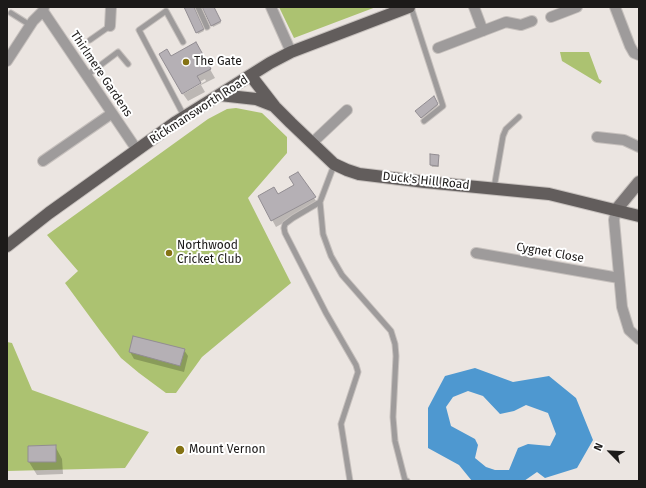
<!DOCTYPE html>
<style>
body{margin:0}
#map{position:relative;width:646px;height:488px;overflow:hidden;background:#ebe5e1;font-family:"Fira Sans",sans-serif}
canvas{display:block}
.frame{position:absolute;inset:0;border:8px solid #1c1a19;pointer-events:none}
.north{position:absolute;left:590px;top:432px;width:40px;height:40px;-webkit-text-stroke:3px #fff;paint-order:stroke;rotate:294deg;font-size:11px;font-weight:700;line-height:16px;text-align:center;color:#1c1a19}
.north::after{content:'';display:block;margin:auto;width:14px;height:18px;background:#1c1a19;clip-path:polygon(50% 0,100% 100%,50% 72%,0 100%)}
</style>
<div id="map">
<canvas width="646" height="488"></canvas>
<div class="frame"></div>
<div class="north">N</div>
</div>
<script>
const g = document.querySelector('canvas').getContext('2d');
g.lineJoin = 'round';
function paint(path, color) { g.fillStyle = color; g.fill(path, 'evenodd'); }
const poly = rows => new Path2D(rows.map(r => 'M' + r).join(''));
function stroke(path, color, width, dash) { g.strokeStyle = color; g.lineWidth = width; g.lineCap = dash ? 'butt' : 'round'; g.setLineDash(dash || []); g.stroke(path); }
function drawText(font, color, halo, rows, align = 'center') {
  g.font = font + ' "Fira Sans",sans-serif'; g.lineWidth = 4; g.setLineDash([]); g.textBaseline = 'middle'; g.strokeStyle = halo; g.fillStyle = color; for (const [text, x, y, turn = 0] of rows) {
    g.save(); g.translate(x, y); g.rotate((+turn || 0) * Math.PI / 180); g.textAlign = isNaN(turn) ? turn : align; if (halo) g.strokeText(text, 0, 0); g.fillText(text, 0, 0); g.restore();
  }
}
paint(poly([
 [279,7,376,7,294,38],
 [560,52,589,52,599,79,602,81,600,84,562,61],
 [236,108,262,113,287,137,287,153,248,198,291,283,202,357,176,393,166,393,139,373,121,358,101,332,65,283,78,271,47,235,208,119,227,109],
 [7,342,12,343,32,390,149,432,125,468,7,471]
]), '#acc271');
paint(poly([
 [475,368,513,382,549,376,576,398,593,440,577,468,545,478,537,472,524,481,472,481,459,465,428,448,428,408,445,376],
 [468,391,483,396,500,414,514,411,526,405,548,413,556,434,550,446,528,444,518,448,509,470,495,470,486,467,475,458,478,445,475,439,451,426,446,407,453,397]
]), '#4e98d0');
paint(poly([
 [188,7,196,7,195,11,204,31,198,34,186,8],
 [203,7,214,7,221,23,213,27],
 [195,43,215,78,201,85,205,92,188,101,183,94,206,81,205,79,182,92,171,57],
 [434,98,438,106,422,119,417,111],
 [438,156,439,167,432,167,431,165],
 [298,173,318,204,276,227,259,196,277,195,295,186],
 [184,350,188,356,184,372,134,359,130,352],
 [55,446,62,459,63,474,37,475,29,462,29,447]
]), '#0003');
const building = poly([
 [184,7,194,7,204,29,196,33,184,7],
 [202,7,214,7,221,21,211,26,202,7],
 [196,42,211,69,197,76,201,83,182,94,159,54,167,49,171,56,196,42],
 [434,96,438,104,421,118,415,111,434,96],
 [430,154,439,155,438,166,430,165,430,154],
 [298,172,316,197,271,221,258,196,274,187,278,194,294,185,289,177,298,172],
 [133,336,185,349,180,366,129,352,133,336],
 [56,445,56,462,28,462,28,446,56,445]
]);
paint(building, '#b5b0b5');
stroke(building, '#928d92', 1);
const lane = poly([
 [198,7,207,27],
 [411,7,443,106,424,121],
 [11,13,30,25],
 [90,40,110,26],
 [183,42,166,11,139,30,184,116],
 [86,76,118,52,128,64],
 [334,165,320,202,323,234,331,256,342,275,391,331,395,344,396,356,393,417,395,441,405,480,407,481],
 [494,188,503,136,506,129,519,117],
 [320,202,293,218,285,224,284,228,285,233,326,313,356,365,358,372,341,424,350,481]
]);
const street = poly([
 [271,7,291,52],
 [474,7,483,31],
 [615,7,630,46,634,53,639,55],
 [43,11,137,150],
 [551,17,577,7],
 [110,26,111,7],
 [438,48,506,22,521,25,532,21],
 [7,61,33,21,43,11,44,7],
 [597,137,624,140,639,147],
 [312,143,347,110],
 [43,161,111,114],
 [616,210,614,220,622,307,629,330,639,339],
 [476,253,619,278]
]);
const secondary = poly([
 [616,210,639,182]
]);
const primary = poly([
 [251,76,275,107,291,123,334,164,347,170,359,174,425,182,549,194,639,216],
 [220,95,256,99,274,106],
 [7,246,49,213,176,122,270,63,291,52,409,7]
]);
stroke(lane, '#c6c0bd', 7);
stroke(street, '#c6c0bd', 12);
stroke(secondary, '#c6c0bd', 14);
stroke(primary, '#c6c0bd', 14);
stroke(lane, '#9e9b9b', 5);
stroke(street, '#9e9b9b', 10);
stroke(secondary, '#7b7676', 12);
stroke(primary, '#625d5c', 12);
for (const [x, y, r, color] of [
 [186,62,4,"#847213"],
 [169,253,4,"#847213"],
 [180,450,5,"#847213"]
]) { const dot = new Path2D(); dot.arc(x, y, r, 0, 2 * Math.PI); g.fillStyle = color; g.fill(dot); stroke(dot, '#fff', 1.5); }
drawText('12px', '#1c1a19', '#fff', [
 ["The Gate",194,62],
 ["Northwood",177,246],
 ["Cricket Club",177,260],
 ["Mount Vernon",189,450]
], 'left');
drawText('12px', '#1c1a19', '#fff', [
 ["Thirlmere Gardens",101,74,56],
 ["Rickmansworth Road",199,110,-33],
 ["Duck's Hill Road",426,181,6],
 ["Cygnet Close",550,253,10]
]);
</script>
